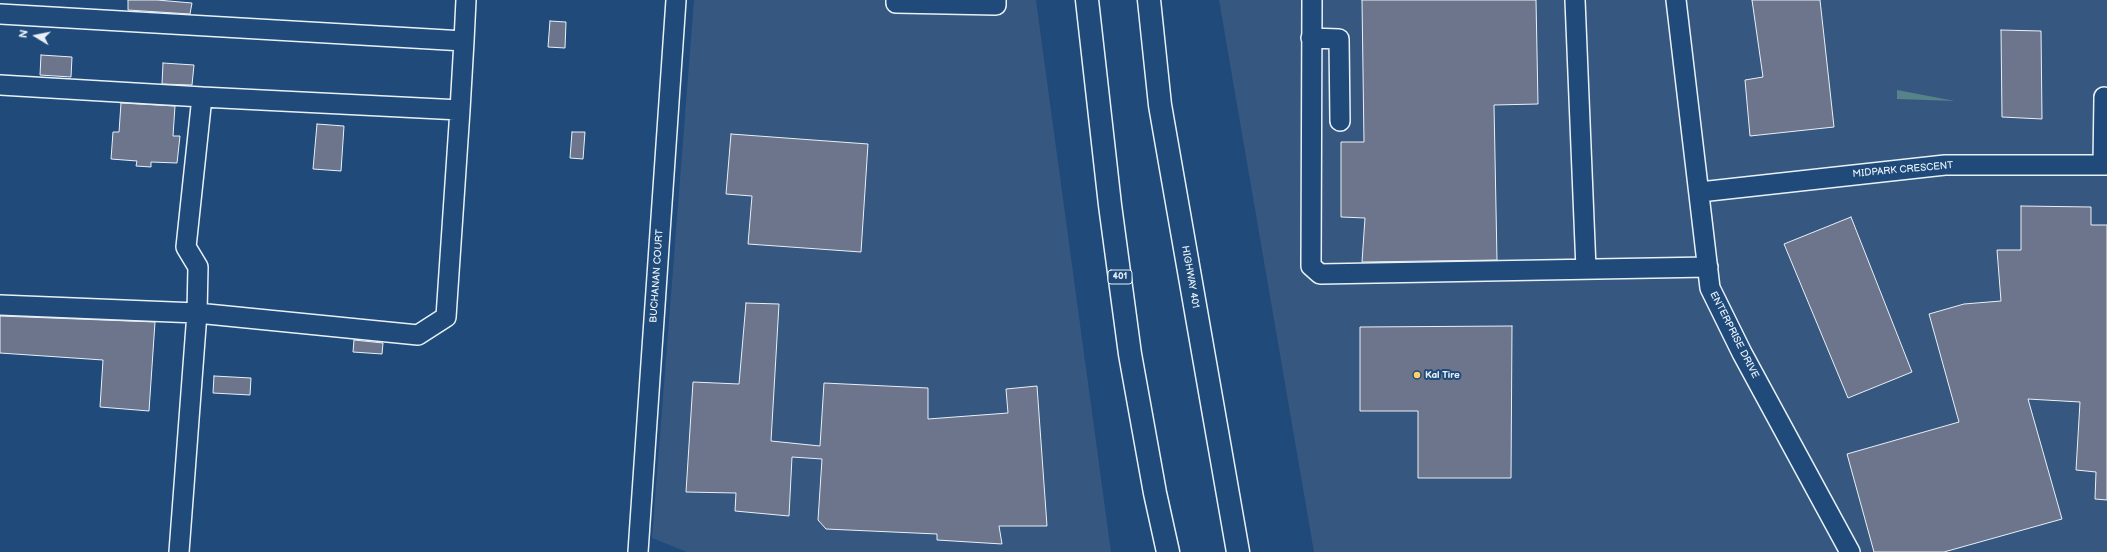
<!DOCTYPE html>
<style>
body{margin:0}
#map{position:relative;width:2107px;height:552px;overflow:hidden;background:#1f4a7a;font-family:"Balsamiq Sans",sans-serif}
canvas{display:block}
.north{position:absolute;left:16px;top:16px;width:40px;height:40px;-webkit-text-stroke:3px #1f4a7a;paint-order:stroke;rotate:280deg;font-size:11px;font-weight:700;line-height:16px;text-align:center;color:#e8f1f8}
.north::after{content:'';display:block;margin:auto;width:14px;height:18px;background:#e8f1f8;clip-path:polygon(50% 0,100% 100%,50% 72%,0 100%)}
</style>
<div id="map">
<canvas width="2107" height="552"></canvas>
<div class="north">N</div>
</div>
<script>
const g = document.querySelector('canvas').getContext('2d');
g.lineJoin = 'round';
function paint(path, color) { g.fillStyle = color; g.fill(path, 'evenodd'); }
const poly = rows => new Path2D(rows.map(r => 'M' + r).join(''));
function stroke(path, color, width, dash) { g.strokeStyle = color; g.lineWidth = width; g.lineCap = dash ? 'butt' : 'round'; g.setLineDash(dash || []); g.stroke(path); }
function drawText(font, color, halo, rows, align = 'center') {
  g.font = font + ' "Balsamiq Sans",sans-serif'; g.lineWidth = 4; g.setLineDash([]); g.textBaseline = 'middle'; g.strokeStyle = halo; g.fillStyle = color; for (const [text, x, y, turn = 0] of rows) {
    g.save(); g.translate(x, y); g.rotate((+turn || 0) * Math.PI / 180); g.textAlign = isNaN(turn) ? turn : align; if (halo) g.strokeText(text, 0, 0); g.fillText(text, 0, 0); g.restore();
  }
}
paint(poly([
 [694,0,1036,0,1111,552,687,552,652,538],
 [1219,0,2107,0,2107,552,1314,552]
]), '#36577f');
paint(poly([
 [1897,90,1955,101,1897,99]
]), '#56828a');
const building = poly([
 [128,0,157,0,192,3,190,14,128,10,128,0],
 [1362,0,1536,0,1538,104,1494,105,1497,260,1362,262,1365,218,1341,217,1341,142,1364,142,1362,0],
 [1752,0,1820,0,1834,127,1750,136,1745,80,1763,77,1752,0],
 [550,21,566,22,565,48,548,47,550,21],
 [2001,30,2041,31,2042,119,2002,117,2001,30],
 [41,55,72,57,71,77,40,75,41,55],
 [163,63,194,65,192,85,162,84,163,63],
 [121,103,175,106,173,136,180,136,177,163,151,162,151,167,136,166,137,161,111,159,113,132,119,132,121,103],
 [317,124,344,126,341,171,313,169,317,124],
 [572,132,585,132,583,159,570,158,572,132],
 [731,134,868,144,861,252,748,244,752,196,726,194,731,134],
 [2021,206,2091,207,2091,225,2107,225,2107,500,2095,499,2096,472,2076,470,2080,402,2028,399,2062,519,1944,552,1874,552,1847,454,1959,422,1929,314,1964,304,2001,301,1997,250,2021,250,2021,206],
 [1851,217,1912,372,1848,398,1784,244,1851,217],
 [746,303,779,304,771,441,820,446,824,383,928,388,928,419,1008,413,1006,389,1037,386,1047,526,999,526,1002,544,937,540,937,534,826,529,818,520,822,459,792,457,789,516,735,511,736,493,686,492,693,382,739,384,746,303],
 [0,316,155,322,149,411,100,407,103,360,0,353,0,316],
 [1512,326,1511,478,1418,478,1418,411,1360,411,1360,327,1512,326],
 [354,340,383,343,382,354,353,352,354,340],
 [214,376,251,378,250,395,213,393,214,376]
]);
paint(building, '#6c758c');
stroke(building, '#e8f1f8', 1);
const minor = poly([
 [896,0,896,3,996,5,996,0],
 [1312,0,1311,266,1320,274,1708,267],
 [1575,0,1586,269],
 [1676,0,1710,288,1742,353,1850,552],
 [0,14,464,41,460,110],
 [1311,38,1339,39,1340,121],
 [464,41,466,0],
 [0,85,202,97],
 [202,97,460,110,446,317,418,335,197,313,198,267,186,247,202,97],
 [2103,165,2104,97],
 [1700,192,1945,165,2107,165],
 [0,305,197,313,179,552],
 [638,552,676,0]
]);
const highway = poly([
 [1087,0,1110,205,1130,354,1155,493,1168,552],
 [1149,0,1160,105,1238,552]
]);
stroke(minor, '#e8f1f8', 22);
stroke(highway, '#e8f1f8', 25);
stroke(minor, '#1f4a7a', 19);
stroke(highway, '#1f4a7a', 22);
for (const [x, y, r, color] of [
 [1417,375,4,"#ffd166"]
]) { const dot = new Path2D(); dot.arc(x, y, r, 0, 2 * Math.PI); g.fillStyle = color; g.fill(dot); stroke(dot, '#1f4a7a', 1.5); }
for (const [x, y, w] of [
 [1120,277,24]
]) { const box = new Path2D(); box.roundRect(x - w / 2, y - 7, w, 14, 3); g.fillStyle = '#1f4a7a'; g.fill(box); stroke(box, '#e8f1f8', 1); }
drawText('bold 9px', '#e8f1f8', null, [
 ["401",1120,277]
]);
drawText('10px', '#e8f1f8', '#1f4a7a', [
 ["MIDPARK CRESCENT",1903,170,-5],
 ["BUCHANAN COURT",657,276,-86],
 ["HIGHWAY 401",1190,277,80],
 ["ENTERPRISE DRIVE",1734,335,63]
]);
drawText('bold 10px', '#e8f1f8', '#1f4a7a', [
 ["Kal Tire",1425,375]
], 'left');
</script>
